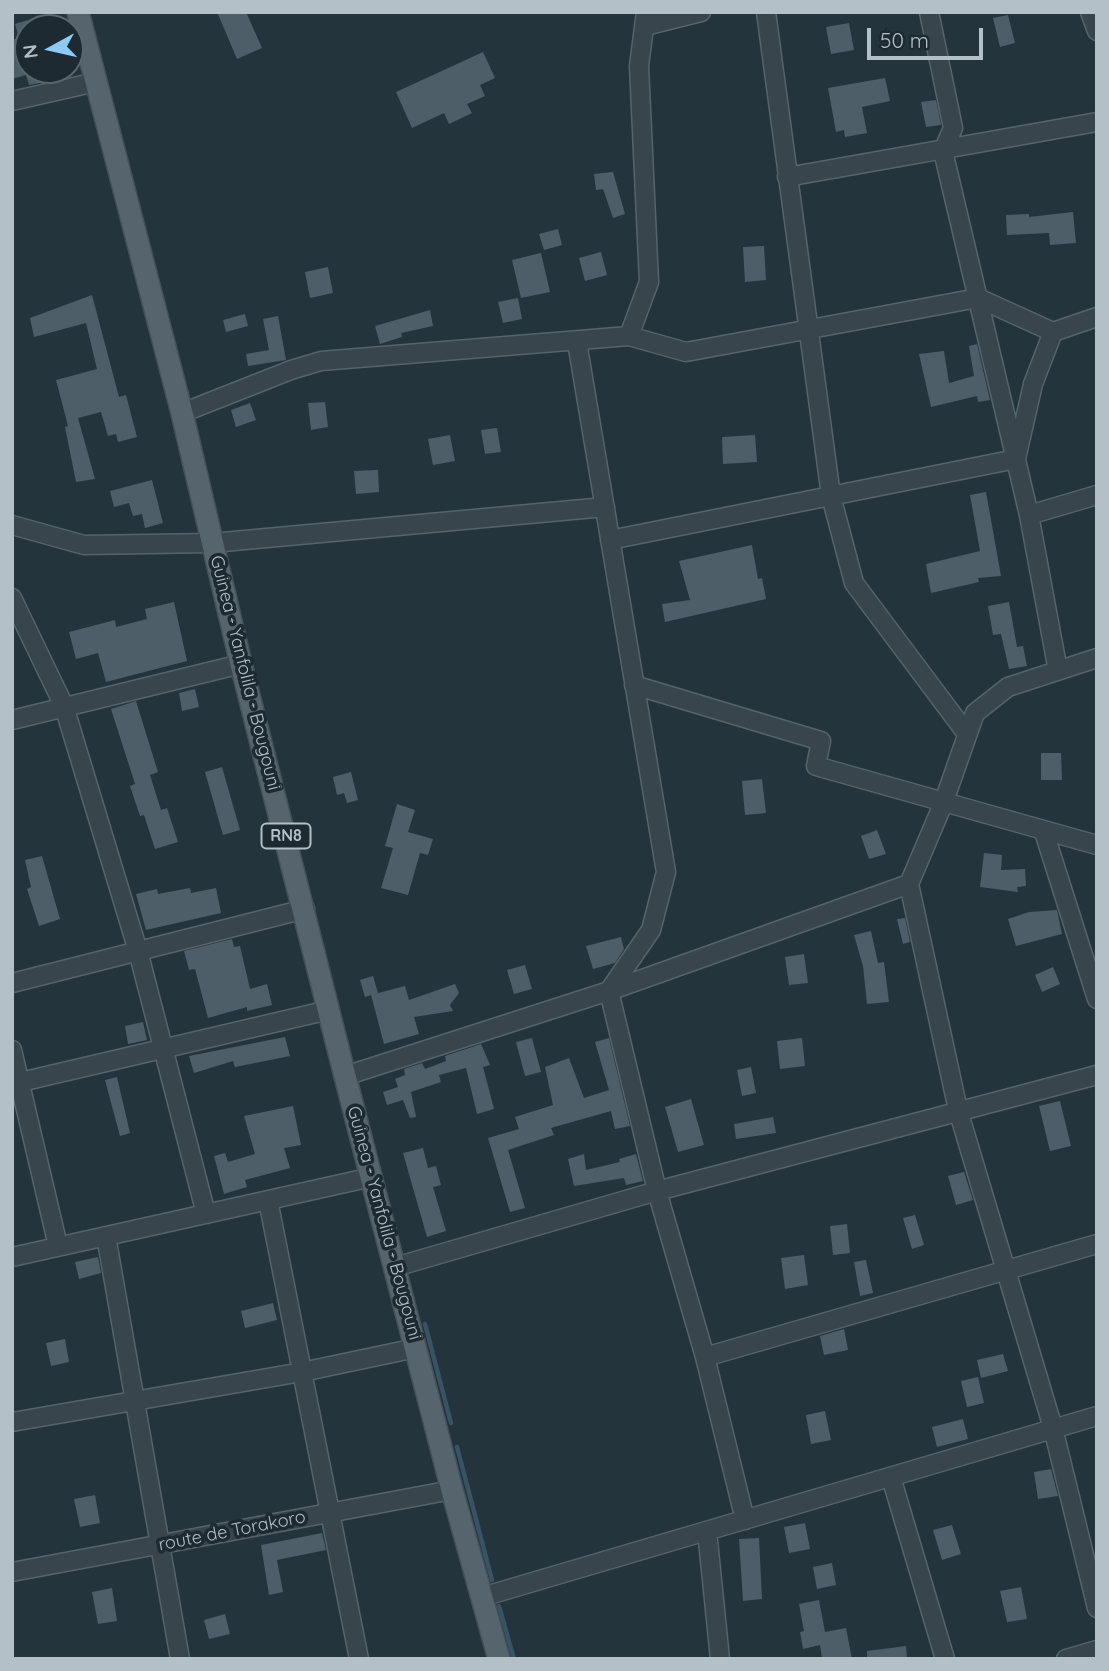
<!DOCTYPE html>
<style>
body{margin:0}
#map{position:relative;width:1109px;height:1671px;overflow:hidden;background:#24343d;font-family:Quicksand,sans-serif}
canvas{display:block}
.frame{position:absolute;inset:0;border:14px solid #b4c0c8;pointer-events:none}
.north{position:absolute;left:14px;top:14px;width:70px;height:70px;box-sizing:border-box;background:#1d2a32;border:2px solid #59666e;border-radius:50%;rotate:262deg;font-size:19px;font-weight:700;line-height:28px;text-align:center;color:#b4c0c8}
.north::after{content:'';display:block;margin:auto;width:24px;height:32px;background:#8bcbf6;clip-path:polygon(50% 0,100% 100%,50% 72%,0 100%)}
.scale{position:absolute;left:867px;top:28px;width:116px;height:32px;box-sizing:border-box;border:4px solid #b4c0c8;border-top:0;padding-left:9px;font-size:21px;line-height:24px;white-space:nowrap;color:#b4c0c8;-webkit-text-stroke:5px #1d2a32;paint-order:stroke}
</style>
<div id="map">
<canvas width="1109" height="1671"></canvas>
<div class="frame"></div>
<div class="north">N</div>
<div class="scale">50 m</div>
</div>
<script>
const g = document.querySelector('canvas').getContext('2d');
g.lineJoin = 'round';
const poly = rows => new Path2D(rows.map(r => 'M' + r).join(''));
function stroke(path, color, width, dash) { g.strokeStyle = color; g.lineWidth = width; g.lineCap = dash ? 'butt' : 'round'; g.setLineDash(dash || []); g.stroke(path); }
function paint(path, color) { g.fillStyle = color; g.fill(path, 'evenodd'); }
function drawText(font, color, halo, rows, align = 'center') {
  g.font = font + ' Quicksand,sans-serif'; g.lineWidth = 7; g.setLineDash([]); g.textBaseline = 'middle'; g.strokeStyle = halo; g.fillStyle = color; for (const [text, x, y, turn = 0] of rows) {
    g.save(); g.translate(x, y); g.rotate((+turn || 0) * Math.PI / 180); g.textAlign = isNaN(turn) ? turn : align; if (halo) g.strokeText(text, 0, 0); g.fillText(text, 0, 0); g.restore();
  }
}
stroke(poly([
 [425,1324,451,1423],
 [457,1447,492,1580],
 [499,1606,514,1659]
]), '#385363', 4.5);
paint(poly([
 [217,12,246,12,262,48,237,59],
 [1008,15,1015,43,1000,47,993,18],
 [28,20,28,70,47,70,50,81,29,85,26,75,12,79,12,40,19,38,15,24],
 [849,23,854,50,831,54,826,27],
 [483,52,495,78,480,85,485,96,467,104,472,113,449,124,444,113,412,128,396,92],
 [885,78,890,101,862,107,867,133,845,137,844,130,836,132,828,88],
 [936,100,941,125,926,127,921,102],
 [613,172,625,214,613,218,603,189,596,190,594,174],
 [1073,212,1076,243,1050,245,1049,233,1007,235,1006,215,1029,214,1029,217],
 [558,229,562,245,544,250,539,234],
 [764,246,766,280,745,282,743,247],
 [601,252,607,275,585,281,579,258],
 [541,253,550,292,521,298,512,260],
 [328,267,333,293,310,298,305,272],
 [92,295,119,397,126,395,137,437,118,442,116,434,108,436,101,412,78,418,95,479,76,482,65,427,68,426,56,380,97,369,86,323,34,337,30,318],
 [518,298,522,319,503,323,498,302],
 [430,310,433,326,401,333,402,337,380,344,375,326],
 [245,314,248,326,226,332,223,320],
 [278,316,286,360,248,366,246,354,269,350,263,319],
 [977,344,990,400,978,402,977,396,931,407,919,354,944,351,949,383,974,376,969,346],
 [325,402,328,427,311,430,308,403],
 [250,403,256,420,236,427,231,410],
 [497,428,501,452,485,454,481,430],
 [450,435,455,461,433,465,428,439],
 [755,435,757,462,723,464,722,437],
 [378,470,379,492,356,494,354,471],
 [152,480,163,523,145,528,142,514,133,516,129,503,114,507,110,491],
 [986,492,1001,576,978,578,979,582,931,593,926,564,980,551,970,495],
 [752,545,758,579,762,578,766,599,665,622,662,604,690,600,679,561],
 [174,602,187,661,106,682,98,653,76,659,69,632,115,620,116,627,147,619,145,609],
 [1009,602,1017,647,1023,646,1027,666,1009,669,1001,634,993,635,988,606],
 [195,689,199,707,182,711,179,693],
 [136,701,158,772,150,775,161,810,167,808,178,842,155,849,144,815,140,816,130,786,135,784,111,709],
 [1041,753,1061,753,1062,780,1041,780],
 [222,767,240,830,223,835,205,772],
 [351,772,358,800,347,803,344,793,337,795,333,777],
 [762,779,766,813,745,815,742,781],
 [397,804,415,810,408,832,433,839,428,855,420,853,408,895,381,888,393,848,385,846],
 [877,830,886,854,869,859,861,836],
 [984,853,1002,855,1001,870,1025,869,1026,886,1017,887,1018,892,980,887],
 [42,856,60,919,39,926,27,889,31,887,25,860],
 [190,888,191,893,216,888,221,913,146,930,136,894,157,889,158,894],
 [1057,910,1062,934,1016,946,1008,919,1029,912],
 [905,918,910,942,903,944,897,919],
 [871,931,878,963,884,962,889,1002,867,1004,863,966,854,935],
 [621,937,624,949,615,963,593,969,586,946],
 [232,939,234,947,240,946,250,989,267,984,272,1005,247,1011,247,1007,208,1018,195,969,189,970,184,951],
 [804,954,808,983,789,985,785,957],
 [525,965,532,989,514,994,507,970],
 [1053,967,1060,984,1042,992,1035,975],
 [373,976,378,993,365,997,360,980],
 [455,984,459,993,450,1005,453,1011,414,1017,419,1034,384,1044,371,995,405,986,409,1000],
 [143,1022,147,1040,128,1044,125,1026],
 [285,1037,290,1056,235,1067,233,1061,194,1073,189,1056],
 [532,1038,541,1072,525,1076,516,1042],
 [609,1038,630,1126,615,1129,611,1111,551,1128,554,1135,508,1150,525,1208,510,1212,488,1138,519,1129,515,1117,553,1105,545,1067,569,1058,584,1098,609,1090,595,1042],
 [802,1038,805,1066,780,1069,777,1041],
 [481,1044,490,1065,483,1067,494,1109,477,1114,466,1068,439,1075,441,1082,411,1092,416,1117,410,1118,403,1100,387,1105,383,1092,398,1087,395,1079,405,1075,404,1069,422,1063,425,1069,446,1061,445,1056],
 [751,1067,756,1093,742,1096,737,1070],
 [117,1077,130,1133,120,1136,105,1080],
 [691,1099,704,1145,678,1152,665,1107],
 [1060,1101,1071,1146,1050,1151,1039,1106],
 [293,1106,301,1145,284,1148,290,1168,245,1180,247,1187,224,1194,214,1156,225,1153,228,1162,255,1154,244,1116],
 [773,1117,776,1133,736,1139,734,1124],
 [423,1148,428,1168,436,1166,441,1185,433,1187,446,1231,427,1237,403,1153],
 [584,1154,586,1170,620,1162,619,1159,636,1154,643,1181,626,1185,624,1178,574,1186,568,1159],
 [964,1172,973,1200,956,1205,948,1176],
 [915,1215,924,1245,912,1249,903,1218],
 [847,1224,850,1253,833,1255,830,1226],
 [804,1255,808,1285,785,1289,781,1258],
 [98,1257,101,1273,79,1279,75,1262],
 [866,1260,873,1293,860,1296,854,1262],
 [273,1303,277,1320,245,1328,241,1311],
 [844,1329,848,1350,824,1355,820,1336],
 [65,1339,69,1362,51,1366,46,1343],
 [1003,1354,1008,1371,981,1378,977,1360],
 [978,1377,984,1403,967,1407,961,1381],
 [825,1411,831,1440,811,1444,806,1415],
 [963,1419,968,1439,937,1447,932,1427],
 [1051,1469,1058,1496,1038,1499,1034,1472],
 [95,1495,100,1523,80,1527,74,1499],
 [805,1523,810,1549,789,1553,784,1527],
 [952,1525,961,1554,942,1560,933,1530],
 [322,1533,326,1550,277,1560,283,1592,269,1595,261,1545],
 [759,1538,762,1599,743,1601,739,1539],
 [832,1563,836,1585,817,1589,813,1567],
 [1021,1587,1027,1619,1007,1622,1000,1591],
 [112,1588,117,1621,98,1624,92,1592],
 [819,1600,825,1632,846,1628,852,1659,822,1658,820,1645,803,1649,800,1632,804,1631,799,1604],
 [225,1614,230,1634,209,1639,204,1620],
 [906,1646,907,1659,867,1659,867,1651]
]), '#4d5e68');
const minor = poly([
 [766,12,831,496,854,583,967,734],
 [929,12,953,128,943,151,1029,515,1058,671],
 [1090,12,1097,31],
 [645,26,701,12],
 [12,101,96,82],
 [787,177,1097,122],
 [629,336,686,352,978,298,1053,332],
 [577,342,666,872,651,930,609,991,657,1191,705,1357,745,1520],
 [182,413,291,370,321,361,629,336,649,282,639,66,646,12],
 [1029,515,1097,495],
 [12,525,84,545,212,543,605,507],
 [610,540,1016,459,1033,384,1053,332,1097,317],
 [12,598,64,706,138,951,206,1214],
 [1097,658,1008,687,975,713,943,804,909,884,958,1110,1053,1428,1097,1608],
 [634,685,821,741,816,766,1097,845],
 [12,720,241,664],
 [1044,832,1097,999],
 [12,983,305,909],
 [12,1050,58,1246],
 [345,1076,609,991,909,884],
 [12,1084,329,1010],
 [268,1200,359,1659],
 [106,1236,180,1659],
 [12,1257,372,1177],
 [395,1267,657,1191,1097,1075],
 [705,1357,1097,1244],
 [12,1422,302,1372,416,1348],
 [891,1477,945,1659],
 [707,1531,720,1659],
 [12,1572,452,1490],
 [482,1597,1097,1416],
 [1066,1659,1097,1650]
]);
const major = poly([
 [78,12,182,413,241,664,345,1076,452,1490,499,1659]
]);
stroke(minor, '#56636b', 21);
stroke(major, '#445159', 24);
stroke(minor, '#38454d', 18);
stroke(major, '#56656d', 21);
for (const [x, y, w] of [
 [286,836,49]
]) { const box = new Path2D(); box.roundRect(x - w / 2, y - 12.5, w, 25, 5); g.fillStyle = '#1d2a32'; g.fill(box); stroke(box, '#b4c0c8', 2); }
drawText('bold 16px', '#b4c0c8', null, [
 ["RN8",286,836]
]);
drawText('18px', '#b4c0c8', '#1d2a32', [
 ["Guinea - Yanfolila - Bougouni",245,673,76],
 ["Guinea - Yanfolila - Bougouni",384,1223,75],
 ["route de Torakoro",232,1531,-11]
]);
</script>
